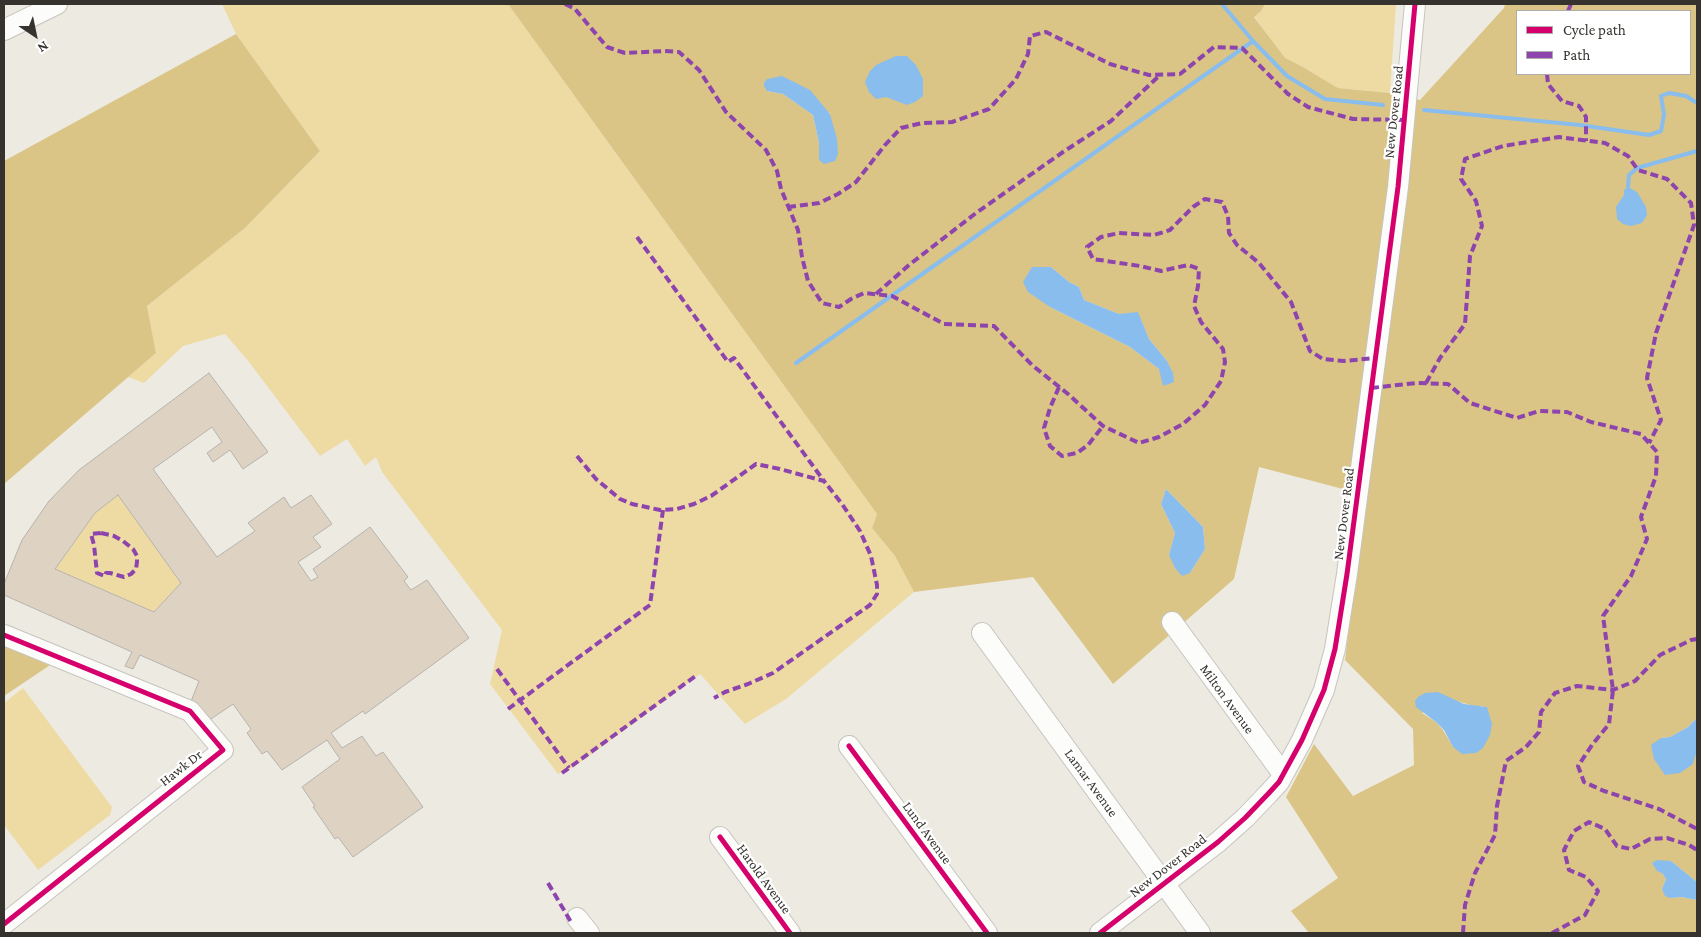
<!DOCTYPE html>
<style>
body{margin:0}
#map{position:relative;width:1701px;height:937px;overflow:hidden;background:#edeae2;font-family:"Crimson Pro",serif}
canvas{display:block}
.frame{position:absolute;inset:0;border:5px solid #36332e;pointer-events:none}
.legend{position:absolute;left:1516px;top:10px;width:175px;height:65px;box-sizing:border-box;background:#fff;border:1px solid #afadab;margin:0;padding:6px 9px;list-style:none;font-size:15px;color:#36332e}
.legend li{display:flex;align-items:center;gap:10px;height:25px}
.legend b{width:25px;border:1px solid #afadab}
.north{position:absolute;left:10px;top:10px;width:50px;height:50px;-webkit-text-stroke:4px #fff;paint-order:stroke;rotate:146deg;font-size:14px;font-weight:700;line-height:20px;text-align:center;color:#36332e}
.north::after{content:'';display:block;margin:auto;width:18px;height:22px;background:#36332e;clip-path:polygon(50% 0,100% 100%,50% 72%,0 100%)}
</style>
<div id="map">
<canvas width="1701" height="937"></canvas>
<div class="frame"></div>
<ul class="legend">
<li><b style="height:6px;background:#d6006c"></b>Cycle path</li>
<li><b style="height:6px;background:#8e44ad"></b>Path</li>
</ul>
<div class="north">N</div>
</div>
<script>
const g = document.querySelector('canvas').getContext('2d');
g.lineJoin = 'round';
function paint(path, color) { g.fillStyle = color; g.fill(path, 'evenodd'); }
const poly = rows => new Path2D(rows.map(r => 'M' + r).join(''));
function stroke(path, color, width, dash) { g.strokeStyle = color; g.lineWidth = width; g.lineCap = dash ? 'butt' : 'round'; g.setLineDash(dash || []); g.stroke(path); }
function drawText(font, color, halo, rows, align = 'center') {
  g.font = font + ' "Crimson Pro",serif'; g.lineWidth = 4.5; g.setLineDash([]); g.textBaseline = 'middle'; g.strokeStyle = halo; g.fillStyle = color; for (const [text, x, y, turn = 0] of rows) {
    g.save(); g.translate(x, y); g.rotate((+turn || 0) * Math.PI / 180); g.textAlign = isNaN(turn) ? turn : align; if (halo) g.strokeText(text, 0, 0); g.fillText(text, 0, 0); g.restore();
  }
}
paint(poly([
 [222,4,508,4,877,514,872,528,895,556,914,592,786,699,745,724,700,674,574,767,558,774,490,684,502,630,382,472,376,457,365,466,347,439,320,456,249,362,225,334,183,346,144,383,128,377,156,353,147,306,245,228,320,151,236,34],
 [1265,4,1396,4,1390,93,1338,88,1303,67,1284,58,1254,16,1261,11],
 [118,495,181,583,154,612,55,569,95,513],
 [23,688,112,807,110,815,38,870,4,825,4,703]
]), '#eedba4');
paint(poly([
 [508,4,1265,4,1261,11,1254,17,1285,58,1303,67,1338,88,1390,93,1420,100,1504,8,1505,4,1697,4,1697,718,1688,727,1670,737,1661,738,1697,750,1697,882,1671,861,1662,873,1666,879,1662,889,1670,898,1681,897,1697,900,1697,933,1309,933,1291,911,1338,878,1286,797,1314,744,1353,796,1414,765,1413,729,1345,660,1366,495,1259,467,1234,579,1113,684,1033,577,914,592,895,556,872,528,877,514],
 [1517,11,1690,11,1690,74,1517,74],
 [767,79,830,113,819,160,819,143,813,115,783,94,767,91],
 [1051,267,1069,282,1079,287,1084,300,1119,314,1138,313,1149,339,1167,361,1159,369,1130,347,1050,307],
 [1166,489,1203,527,1205,549,1190,573,1169,555,1175,533,1161,504],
 [1453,700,1474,706,1484,706,1453,747,1443,730,1436,722,1422,713],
 [236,34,320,151,245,228,147,306,156,353,4,484,4,161],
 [4,627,68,653,4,696]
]), '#dac586');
paint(poly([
 [896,56,907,56,916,65,923,79,923,96,915,102,907,105,886,97,876,99,869,92,865,82,870,71,876,65],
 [782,76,810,90,830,114,837,139,838,154,835,161,824,164,819,160,819,143,813,115,783,94,767,91,764,86,764,83,767,79],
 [1628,187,1637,192,1646,207,1647,215,1642,223,1631,226,1623,224,1617,219,1616,207,1624,195,1624,190],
 [1032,267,1051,267,1069,282,1079,287,1084,300,1119,314,1138,312,1149,339,1167,361,1173,373,1174,382,1163,386,1159,369,1130,347,1050,307,1028,292,1023,282],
 [1166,489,1203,527,1205,549,1190,573,1182,576,1175,568,1169,555,1175,533,1161,504],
 [1438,692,1464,704,1487,707,1492,724,1490,735,1483,748,1476,753,1462,754,1453,747,1444,730,1436,722,1416,707,1415,701,1418,697,1425,693],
 [1697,718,1697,750,1693,764,1680,773,1665,775,1654,759,1651,745,1661,738,1670,737,1688,727],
 [1657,860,1671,861,1697,882,1697,900,1681,897,1670,898,1665,896,1662,889,1666,879,1662,873,1657,871,1652,863]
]), '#88bded');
stroke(poly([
 [1222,4,1253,41,1287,76,1325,99,1383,105],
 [1424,110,1580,125,1649,135,1661,131,1664,115,1661,96,1669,93,1686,96,1697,103],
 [1628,187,1629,175,1637,168,1697,151],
 [796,363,1253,41]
]), '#88bded', 4);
const building = poly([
 [209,373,268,452,243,469,230,450,213,462,207,453,222,442,212,427,153,469,217,557,255,531,248,523,284,497,291,508,311,495,332,524,313,537,321,547,298,562,311,581,318,577,313,569,370,527,408,577,404,581,411,590,427,580,469,638,365,714,363,711,331,733,342,748,362,736,376,756,383,752,423,807,353,857,338,837,335,839,313,807,315,806,302,787,340,759,327,740,282,770,267,751,262,754,247,733,251,729,233,704,211,719,200,708,190,704,199,681,140,655,133,669,125,666,132,652,4,595,4,584,22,540,49,501,79,470,209,373],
 [118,495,181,583,154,612,55,569,95,513,118,495]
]);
paint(building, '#ded2c2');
stroke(building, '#b6b2ad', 1);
const minor = poly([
 [4,30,57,4],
 [1172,622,1283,774],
 [982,633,1200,933],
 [4,635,190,711,223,750,4,924],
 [849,746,987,933],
 [720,837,790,933],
 [577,918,589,933],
 [1100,933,1218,842,1245,818,1268,794,1279,782,1302,740,1324,690,1335,649,1347,574,1398,187,1415,4]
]);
stroke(minor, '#c6c4bd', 22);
stroke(minor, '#fcfcfb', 20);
stroke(poly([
 [565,4,575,9,607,47,625,53,664,51,679,52,699,70,726,112,766,150,777,171,781,189,798,230,802,257,808,281,822,303,839,307,851,299,864,293,892,296,944,324,994,326,1032,365,1068,394,1103,426,1139,443,1159,437,1183,424,1205,405,1221,381,1225,362,1223,349,1201,322,1194,306,1198,286,1199,269,1188,265,1161,271,1140,266,1093,259,1087,247,1101,237,1119,233,1154,235,1170,230,1193,207,1205,199,1222,202,1228,216,1229,233,1237,245,1259,263,1291,302,1310,351,1323,359,1344,361,1375,358],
 [1568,11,1571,4],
 [1547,74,1548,84,1562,101,1579,106,1583,112,1586,117,1586,141],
 [788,207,819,203,838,194,856,182,885,145,901,128,922,123,952,122,989,109,1016,79,1028,54,1030,36,1046,32,1110,64,1149,75,1180,74,1214,47,1242,48,1288,94,1308,107,1353,119,1405,120],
 [637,237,728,362,734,358,824,481],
 [876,294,909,265,976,213,1063,152,1111,121,1160,75],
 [1426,383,1440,358,1465,324,1470,256,1482,226,1476,201,1461,179,1465,159,1503,146,1559,137,1605,143,1628,156,1638,170,1667,179,1691,203,1694,225,1656,333,1647,378,1661,420,1649,443],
 [1059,387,1050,408,1044,428,1050,446,1062,456,1077,453,1088,445,1103,426],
 [1371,388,1416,383,1448,384,1470,403,1517,418,1539,411,1567,412,1591,422,1641,434,1657,452,1656,476,1641,517,1647,539,1631,576,1603,616,1613,690,1609,724,1592,745,1578,766,1584,782,1604,791,1659,809,1697,829],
 [577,456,596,479,620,499,632,504,660,510,677,509,694,504,711,496,756,464,780,469,824,481,842,504,860,531,871,556,877,585,877,594,870,605,773,673,748,684,725,692,714,698],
 [101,533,114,536,123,541,133,549,137,556,137,562,136,569,131,574,124,577,110,573,106,573,105,576,97,573,94,545,91,534,101,533],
 [497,669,569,768],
 [508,709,650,605,663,510],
 [562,773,697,675],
 [548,883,571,922],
 [1463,933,1465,905,1475,873,1495,835,1497,806,1506,761,1526,747,1539,732,1541,712,1555,693,1577,686,1613,690,1635,681,1660,655,1691,640,1697,639],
 [1552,933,1585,915,1598,891,1586,877,1569,870,1564,850,1574,831,1589,822,1605,829,1617,846,1631,849,1650,839,1667,838,1689,845,1697,850]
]), '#8e44ad', 4, [8, 4]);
stroke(poly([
 [4,635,190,711,223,750,4,924],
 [849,746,987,933],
 [720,837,790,933],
 [1100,933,1218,842,1245,818,1268,794,1279,782,1302,740,1324,690,1335,649,1347,574,1398,187,1415,4]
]), '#d6006c', 5);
drawText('14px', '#36332e', '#fff', [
 ["New Dover Road",1394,112,-84],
 ["New Dover Road",1344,514,-83],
 ["Milton Avenue",1227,699,54],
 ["Hawk Dr",181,768,-38],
 ["Lamar Avenue",1091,783,54],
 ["Lund Avenue",927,833,54],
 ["New Dover Road",1168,866,-38],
 ["Harold Avenue",764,879,54]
]);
</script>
